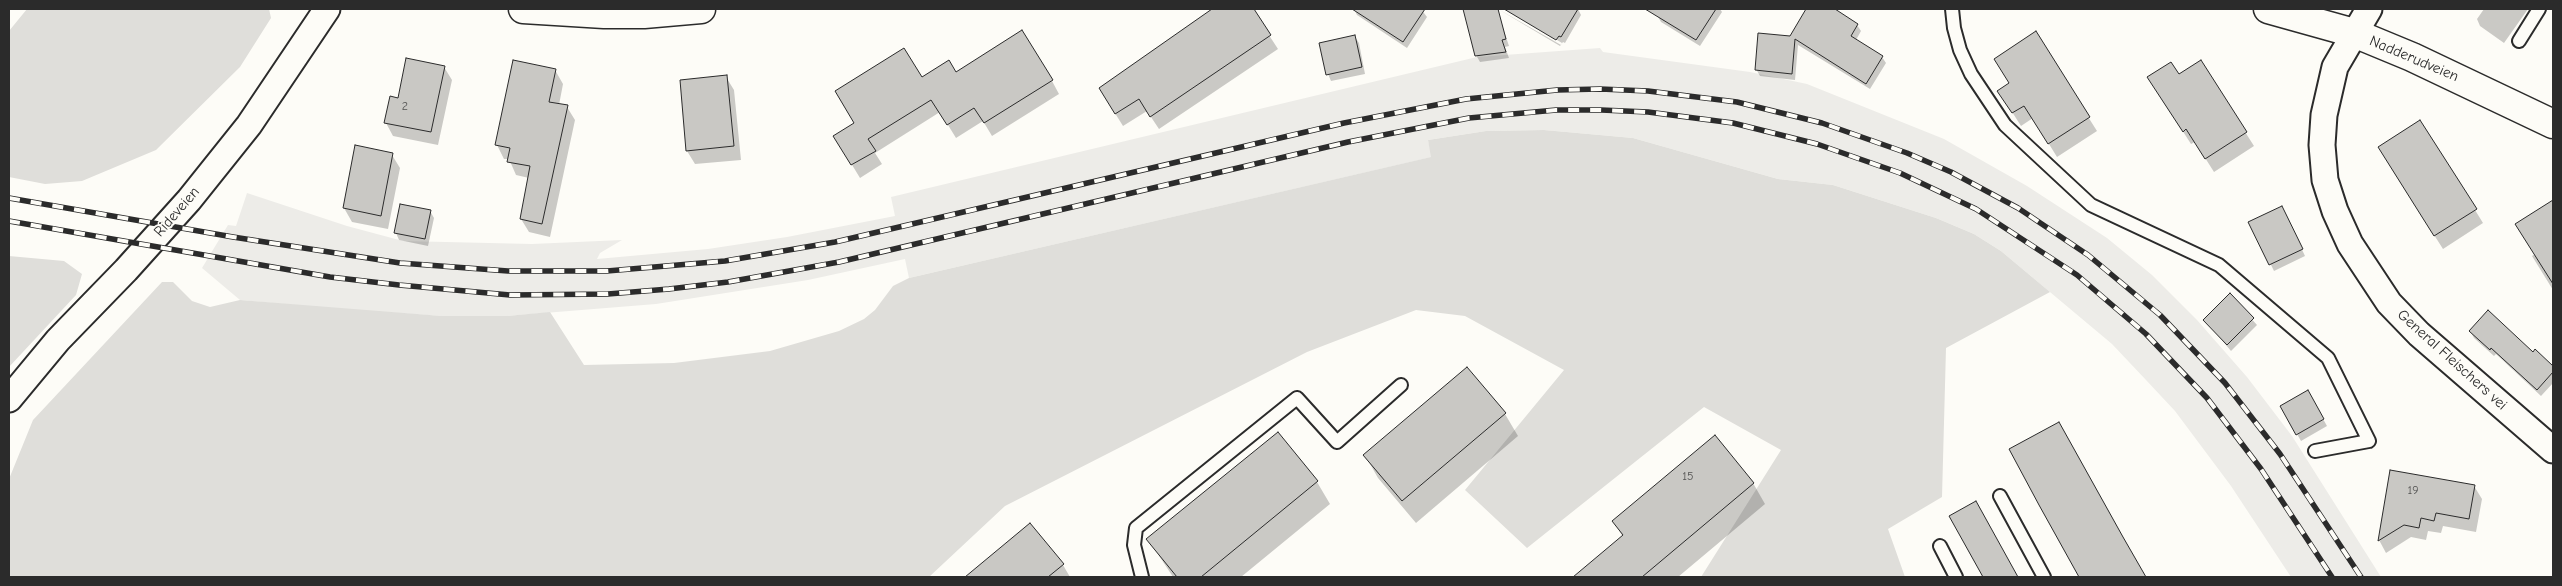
<!DOCTYPE html>
<style>
body{margin:0}
#map{position:relative;width:2562px;height:586px;overflow:hidden;background:#fdfcf7;font-family:"Comic Neue",sans-serif}
canvas{display:block}
.frame{position:absolute;inset:0;border:10px solid #2b2b2b;pointer-events:none}
</style>
<div id="map">
<canvas width="2562" height="586"></canvas>
<div class="frame"></div>
</div>
<script>
const g = document.querySelector('canvas').getContext('2d');
g.lineJoin = 'round';
function paint(path, color) { g.fillStyle = color; g.fill(path, 'evenodd'); }
const poly = rows => new Path2D(rows.map(r => 'M' + r).join(''));
function stroke(path, color, width, dash) { g.strokeStyle = color; g.lineWidth = width; g.lineCap = dash ? 'butt' : 'round'; g.setLineDash(dash || []); g.stroke(path); }
function drawText(font, color, halo, rows, align = 'center') {
  g.font = font + ' "Comic Neue",sans-serif'; g.lineWidth = 4; g.setLineDash([]); g.textBaseline = 'middle'; g.strokeStyle = halo; g.fillStyle = color; for (const [text, x, y, turn = 0] of rows) {
    g.save(); g.translate(x, y); g.rotate((+turn || 0) * Math.PI / 180); g.textAlign = isNaN(turn) ? turn : align; if (halo) g.strokeText(text, 0, 0); g.fillText(text, 0, 0); g.restore();
  }
}
paint(poly([
 [1600,48,1603,52,1750,72,1807,84,1944,139,2027,186,2107,238,2152,275,2197,320,2247,377,2292,436,2381,577,2291,577,2231,486,2175,411,2146,380,2112,344,2001,251,1974,234,1936,218,1833,185,1778,179,1633,138,1544,130,1486,131,1428,140,1432,157,909,278,905,259,808,280,656,304,507,316,442,316,351,310,240,300,202,268,228,225,236,226,247,193,347,226,403,241,532,244,622,240,600,253,597,259,708,249,787,237,895,216,891,197,1477,57]
]), '#edece8');
paint(poly([
 [27,9,269,9,271,18,240,67,156,150,82,181,45,184,9,177,9,31],
 [1544,130,1633,138,1778,179,1833,185,1936,218,1974,234,2001,251,2050,292,1946,348,1942,497,1888,529,1905,577,1701,577,1781,450,1704,407,1527,548,1465,490,1564,370,1465,316,1416,310,1307,352,1005,506,929,577,9,577,9,479,33,420,162,282,173,282,192,301,210,307,240,300,442,316,507,316,550,312,584,365,674,363,770,351,839,331,864,319,875,310,893,286,909,278,1431,157,1428,140,1486,131],
 [9,256,64,261,82,274,76,295,9,367]
]), '#dfdeda');
paint(poly([
 [1215,9,1252,9,1278,49,1159,129,1147,111,1123,126,1108,102,1183,33,1182,30],
 [1354,9,1421,9,1427,17,1407,48,1357,15],
 [1498,9,1561,45,1562,43,1506,9,1578,9,1581,15,1565,43,1563,42,1560,46],
 [1661,9,1720,9,1722,12,1700,46,1661,22,1657,15],
 [1816,9,1832,9,1857,25,1861,31,1856,40,1882,57,1886,63,1870,89,1798,45,1795,80,1760,76,1756,69,1791,37],
 [2484,9,2528,9,2504,43,2480,26,2477,19],
 [1498,13,1509,46,1505,47,1509,58,1480,62,1476,55],
 [2035,33,2097,131,2057,157,2033,118,2021,126,2007,104,2010,84],
 [1355,37,1359,43,1365,74,1331,81,1328,74],
 [2200,61,2254,146,2214,172,2195,142,2191,144,2157,91],
 [444,67,452,80,438,145,393,136,386,123,399,99],
 [555,70,563,84,559,105,567,107,575,120,550,237,529,232,521,219,529,178,516,175,509,159,504,159,497,145],
 [955,73,1052,81,1059,94,992,136,983,121,956,138,940,112,875,153,882,164,860,178,843,150,922,79],
 [726,77,734,90,741,160,695,164,687,151],
 [392,155,400,168,388,229,352,222,344,208],
 [2387,161,2475,210,2483,223,2443,249],
 [2553,201,2553,290,2532,256,2535,254,2517,225],
 [430,211,434,218,428,246,399,240,396,233],
 [2285,214,2305,256,2274,271,2250,222],
 [2230,295,2257,325,2231,351,2205,320],
 [2470,331,2533,353,2535,351,2553,368,2553,383,2541,396,2496,354,2494,356,2474,338],
 [2308,392,2327,426,2301,441,2281,406],
 [1505,414,1518,436,1416,523,1378,478,1365,455],
 [2059,423,2145,577,2080,577,2011,450],
 [1278,434,1317,482,1330,504,1241,577,1173,577,1148,539],
 [2392,472,2474,486,2482,499,2476,532,2443,526,2441,533,2428,531,2426,540,2411,537,2386,553,2379,540],
 [1753,483,1765,504,1678,577,1575,577,1623,537,1614,522],
 [1029,525,1063,565,1070,577,966,577]
]), '#0003');
const building = poly([
 [1212,9,1254,9,1271,35,1150,117,1139,99,1115,114,1099,88,1212,9],
 [1352,9,1425,9,1403,42,1352,9],
 [1463,9,1498,9,1506,39,1502,40,1506,52,1475,56,1463,9],
 [1504,9,1578,9,1561,37,1559,36,1556,40,1504,9],
 [1645,9,1716,9,1696,40,1645,9],
 [1806,9,1835,9,1858,24,1851,36,1883,56,1866,84,1795,39,1792,74,1755,70,1758,33,1790,36,1806,9],
 [1022,30,1053,80,984,123,974,108,947,125,931,100,868,139,876,151,851,165,833,136,854,123,835,91,904,48,922,77,949,60,956,72,1022,30],
 [2036,31,2090,117,2048,144,2024,106,2012,113,1997,91,2009,83,1994,59,2036,31],
 [1355,35,1362,67,1326,75,1319,43,1355,35],
 [406,58,445,66,431,132,384,123,390,96,398,98,406,58],
 [513,60,556,69,549,102,568,105,542,224,520,219,530,166,507,162,510,148,495,145,513,60],
 [2201,60,2247,132,2205,159,2186,129,2183,132,2147,77,2171,62,2179,74,2201,60],
 [727,75,734,146,686,151,680,80,727,75],
 [2420,120,2477,209,2434,236,2378,147,2420,120],
 [355,145,393,153,381,216,343,208,355,145],
 [2553,200,2553,284,2515,224,2553,200],
 [400,204,431,210,425,239,394,233,400,204],
 [2282,206,2303,249,2269,265,2248,222,2282,206],
 [2230,293,2254,318,2227,345,2203,320,2230,293],
 [2488,310,2533,352,2535,349,2553,366,2553,372,2537,390,2491,348,2490,350,2469,331,2488,310],
 [1467,367,1506,413,1402,501,1363,455,1467,367],
 [2308,390,2324,419,2296,435,2280,406,2308,390],
 [2059,422,2123,537,2146,577,2079,577,2039,505,2009,449,2059,422],
 [1278,432,1318,481,1201,577,1177,577,1146,539,1278,432],
 [1715,435,1754,483,1642,577,1573,577,1623,535,1612,521,1715,435],
 [2390,470,2475,485,2469,519,2436,513,2434,521,2421,518,2419,528,2404,525,2378,541,2390,470],
 [1976,501,2018,577,1983,577,1949,516,1976,501],
 [1030,523,1064,564,1048,577,965,577,1030,523]
]);
paint(building, '#c9c8c4');
stroke(building, '#2b2b2b', 1);
const service = poly([
 [1952,9,1954,28,1960,50,1971,74,2005,125,2091,205,2219,265,2328,358,2369,441,2315,451],
 [2519,41,2539,9],
 [2000,496,2044,577],
 [1940,546,1956,577],
 [1142,577,1134,545,1136,528,1297,398,1337,442,1401,385]
]);
const minor = poly([
 [2369,9,2335,67,2324,115,2322,145,2325,180,2335,211,2350,244,2389,303,2419,334,2553,450],
 [9,399,58,340,126,270,189,200,249,125,327,9]
]);
const secondary = poly([
 [523,9,604,14,644,14,701,9],
 [2268,9,2354,33,2412,57,2553,124]
]);
stroke(service, '#2b2b2b', 16);
stroke(minor, '#2b2b2b', 29);
stroke(secondary, '#2b2b2b', 31);
stroke(service, '#fdfcf7', 12);
stroke(minor, '#fdfcf7', 25);
stroke(secondary, '#fdfcf7', 28);
const rail = poly([
 [9,198,233,237,400,263,508,271,607,271,725,261,835,242,1344,123,1466,99,1557,90,1600,89,1648,91,1737,102,1822,123,1907,153,1951,172,2018,208,2088,255,2160,315,2225,383,2280,454,2361,577],
 [9,221,330,277,399,285,510,295,608,294,669,289,728,282,839,262,1348,142,1469,118,1556,110,1601,110,1648,112,1733,123,1817,144,1900,173,1976,209,2077,275,2146,334,2207,398,2261,469,2332,577]
]);
stroke(rail, '#2b2b2b', 5.5);
stroke(rail, '#fdfcf7', 4, [11]);
drawText('12px', '#525251', null, [
 ["2",405,107],
 ["15",1688,477],
 ["19",2413,491]
]);
drawText('15px', '#2b2b2b', '#fdfcf7', [
 ["Nadderudveien",2414,59,23],
 ["Rideveien",177,212,-49],
 ["General Fleischers vei",2452,360,42]
]);
</script>
